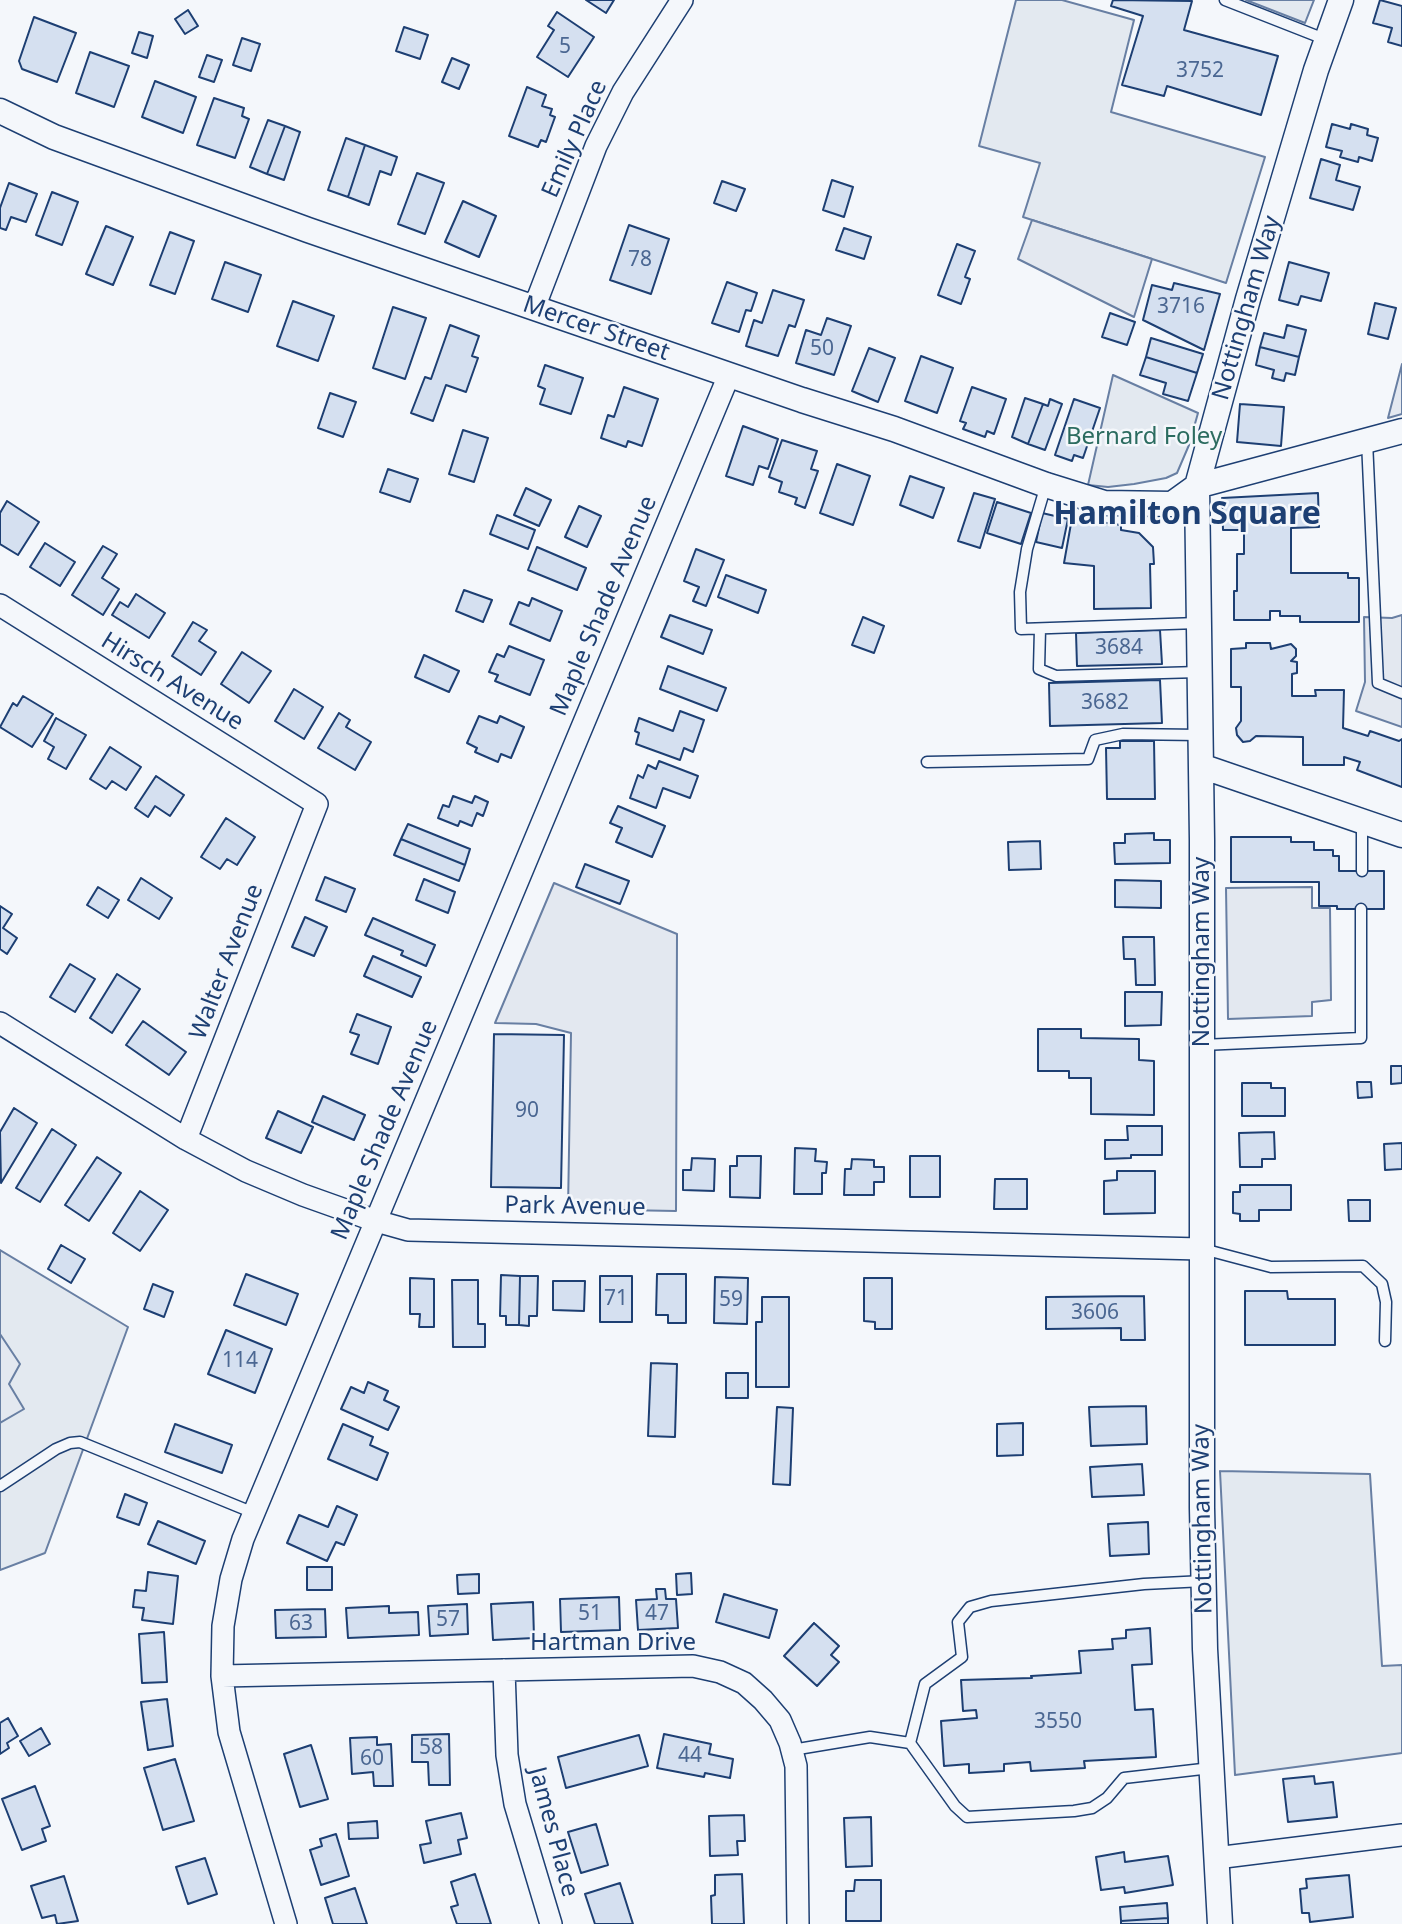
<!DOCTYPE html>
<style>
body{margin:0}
canvas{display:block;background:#f4f7fb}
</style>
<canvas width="1402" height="1924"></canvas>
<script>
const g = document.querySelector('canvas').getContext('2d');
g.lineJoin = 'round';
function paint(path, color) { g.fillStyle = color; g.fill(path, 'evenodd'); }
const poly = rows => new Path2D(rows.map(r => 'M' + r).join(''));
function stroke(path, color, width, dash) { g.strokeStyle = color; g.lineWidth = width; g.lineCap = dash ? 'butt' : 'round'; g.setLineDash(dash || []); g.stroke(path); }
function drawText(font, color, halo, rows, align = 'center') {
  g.font = font + ' "Noto Sans",sans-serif'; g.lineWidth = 5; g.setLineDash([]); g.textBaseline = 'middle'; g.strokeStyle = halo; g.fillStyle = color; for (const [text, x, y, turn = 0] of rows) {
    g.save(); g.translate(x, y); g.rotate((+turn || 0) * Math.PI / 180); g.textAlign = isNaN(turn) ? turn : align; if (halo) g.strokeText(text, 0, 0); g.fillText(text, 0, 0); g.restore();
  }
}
const green = poly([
 [1016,0,1062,0,1134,20,1111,112,1265,157,1226,283,1023,217,1040,163,979,146,1016,0],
 [1246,0,1314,0,1305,23,1246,0],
 [1113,375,1198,413,1189,445,1177,473,1166,478,1134,484,1108,487,1088,485,1113,375],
 [0,1250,128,1327,45,1553,0,1570,0,1250],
 [1220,1471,1370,1474,1382,1666,1402,1665,1402,1753,1235,1775,1220,1471]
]);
paint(green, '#e3e9f0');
stroke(green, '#687fa3', 2);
const parking = poly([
 [1032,220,1152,259,1134,317,1018,259,1032,220],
 [1402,364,1402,414,1388,418,1402,364],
 [1402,615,1402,727,1356,711,1365,682,1364,617,1392,618,1402,615],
 [554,883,677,934,676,1211,568,1209,571,1033,536,1024,495,1023,554,883],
 [1312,887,1312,908,1330,908,1331,1000,1312,1002,1312,1016,1228,1019,1226,888,1312,887],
 [0,1334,20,1364,9,1384,24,1409,0,1423,0,1334]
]);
paint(parking, '#e3e8f0');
stroke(parking, '#687fa3', 2);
const building = poly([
 [586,0,614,0,606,13,586,0],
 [1113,0,1192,1,1184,30,1278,56,1261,115,1167,86,1164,96,1122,85,1143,16,1111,6,1113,0],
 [1380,0,1402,6,1402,46,1388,42,1392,28,1373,23,1380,0],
 [188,10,198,26,185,34,175,19,188,10],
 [557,12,594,37,568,77,537,57,554,30,548,26,557,12],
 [34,17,76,33,57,82,22,69,19,61,34,17],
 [404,27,428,35,420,59,396,51,404,27],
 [139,32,153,36,147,58,132,53,139,32],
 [242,38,260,44,251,71,233,65,242,38],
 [90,52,129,66,114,107,76,93,90,52],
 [207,55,222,60,214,82,199,77,207,55],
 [452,58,469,65,459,89,442,82,452,58],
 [155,81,196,97,183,133,142,117,155,81],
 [527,87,546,95,542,106,552,109,550,115,555,117,546,142,541,140,538,147,509,136,527,87],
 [214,98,244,108,242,116,249,119,235,158,197,145,214,98],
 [268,120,285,126,267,174,250,167,268,120],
 [1332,124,1350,129,1351,124,1368,129,1367,135,1378,138,1372,161,1359,157,1358,162,1340,157,1342,151,1326,147,1332,124],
 [285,126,300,132,284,180,267,174,285,126],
 [346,138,365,145,348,197,328,190,346,138],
 [365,145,397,157,391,175,380,171,369,205,348,197,365,145],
 [1321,159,1340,165,1336,180,1360,187,1353,210,1310,198,1321,159],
 [417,173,444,183,425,234,398,224,417,173],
 [832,180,853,187,844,217,823,210,832,180],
 [722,181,745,189,736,211,714,203,722,181],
 [9,183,37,194,26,222,11,217,6,230,0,228,0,208,9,183],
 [52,192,78,202,62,245,36,235,52,192],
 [463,201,496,216,479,257,445,242,463,201],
 [629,225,669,239,651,294,610,280,629,225],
 [106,226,133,237,113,285,86,274,106,226],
 [844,228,871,237,864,259,836,250,844,228],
 [170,232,194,241,175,294,150,285,170,232],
 [957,244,975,251,965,277,970,279,961,304,938,295,957,244],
 [225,262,261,275,248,312,212,299,225,262],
 [1289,262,1329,273,1321,301,1301,296,1298,305,1279,300,1289,262],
 [727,282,757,293,751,311,746,310,739,332,712,323,727,282],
 [1174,283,1220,294,1204,350,1143,320,1152,285,1172,290,1174,283],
 [773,290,804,300,795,327,789,325,778,356,746,346,754,320,762,323,773,290],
 [293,301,334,316,318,361,277,346,293,301],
 [1375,303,1396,308,1388,339,1368,334,1375,303],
 [393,307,426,318,405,379,373,368,393,307],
 [1110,313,1135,322,1127,345,1102,337,1110,313],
 [827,318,851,326,834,375,796,363,806,330,821,335,827,318],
 [450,325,479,336,472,356,478,358,466,392,446,385,433,421,411,413,425,377,431,379,450,325],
 [1287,325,1306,330,1299,357,1260,347,1264,333,1284,338,1287,325],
 [1151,338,1203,354,1197,373,1146,357,1151,338],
 [1260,347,1299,357,1295,375,1286,373,1284,381,1272,378,1274,370,1256,365,1260,347],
 [869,348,895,358,878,402,852,391,869,348],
 [921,356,953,368,937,413,905,401,921,356],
 [1146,357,1197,373,1188,401,1163,394,1166,383,1140,375,1146,357],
 [545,365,583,378,571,414,540,404,545,389,538,386,545,365],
 [624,387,658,399,642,446,628,441,626,447,601,438,608,415,614,417,624,387],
 [972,387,1006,399,994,434,987,431,985,437,963,429,966,423,960,421,972,387],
 [330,393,356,402,343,437,318,428,330,393],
 [1025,398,1043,404,1028,444,1012,437,1025,398],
 [1050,399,1062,404,1045,450,1028,444,1043,404,1048,406,1050,399],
 [1074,399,1100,408,1083,458,1074,455,1072,461,1055,455,1074,399],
 [1240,404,1284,407,1281,446,1237,442,1240,404],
 [743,426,778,439,768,469,759,466,753,485,726,476,743,426],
 [463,430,488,438,474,482,449,474,463,430],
 [782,440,817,451,811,469,818,471,805,508,795,504,797,498,779,492,782,482,769,477,782,440],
 [837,464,870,476,853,525,820,513,837,464],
 [388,469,418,479,410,502,380,492,388,469],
 [910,476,944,488,933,518,900,505,910,476],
 [526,488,551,500,539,526,514,515,526,488],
 [974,493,995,499,980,548,958,541,974,493],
 [1318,493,1319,527,1291,528,1291,573,1348,573,1348,578,1359,578,1359,622,1300,622,1300,616,1280,616,1280,611,1270,611,1270,620,1234,620,1234,591,1237,591,1237,554,1244,554,1244,530,1223,530,1222,498,1318,493],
 [7,501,39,522,18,555,0,544,0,513,7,501],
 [997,502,1031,513,1021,544,987,533,997,502],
 [579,506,601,516,587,547,565,537,579,506],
 [1042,513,1068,519,1062,548,1036,542,1042,513],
 [497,515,535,530,528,549,490,534,497,515],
 [1072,518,1121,525,1121,530,1139,533,1153,547,1154,564,1150,564,1151,608,1094,609,1094,566,1064,563,1072,518],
 [45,543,75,562,60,586,30,567,45,543],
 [103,546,117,554,102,578,119,589,103,615,72,595,103,546],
 [537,547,586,568,577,590,528,570,537,547],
 [696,549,724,560,706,606,693,601,699,587,684,581,696,549],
 [726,575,766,590,758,613,718,597,726,575],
 [464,590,492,600,483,622,456,611,464,590],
 [136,594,165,613,149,638,112,615,120,602,128,607,136,594],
 [532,598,562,611,550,641,510,624,519,602,529,606,532,598],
 [670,615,712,630,703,654,661,637,670,615],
 [863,617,884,626,874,653,852,645,863,617],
 [193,622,207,630,199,641,216,652,201,675,172,656,193,622],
 [1160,630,1162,664,1077,666,1076,633,1160,630],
 [1246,643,1270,643,1271,649,1291,644,1296,649,1296,656,1291,661,1297,662,1297,673,1292,674,1292,696,1316,696,1315,690,1344,690,1343,728,1368,736,1370,731,1399,741,1402,739,1402,787,1357,770,1360,762,1344,757,1344,765,1303,765,1303,737,1256,736,1250,741,1243,742,1237,735,1236,728,1241,721,1241,687,1231,687,1231,649,1246,648,1246,643],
 [509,646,544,660,530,695,495,681,498,675,489,672,497,654,504,657,509,646],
 [242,652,271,671,249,703,221,684,242,652],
 [424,655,459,671,449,692,415,677,424,655],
 [668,666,726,688,717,711,660,689,668,666],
 [1160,680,1162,723,1050,726,1049,683,1160,680],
 [294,689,323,707,304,739,275,721,294,689],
 [23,696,53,714,32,747,0,727,13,703,17,706,23,696],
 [680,711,704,720,693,752,684,748,680,760,636,744,639,733,635,731,639,718,673,731,680,711],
 [339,713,350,720,346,727,371,742,355,770,318,748,339,713],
 [479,716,497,723,500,716,524,727,511,758,501,754,498,762,475,752,477,748,467,743,479,716],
 [56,718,86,735,66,769,48,759,54,747,44,741,56,718],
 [1120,741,1154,741,1155,799,1107,799,1106,748,1120,748,1120,741],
 [110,747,141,767,126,790,112,781,106,789,90,779,110,747],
 [659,761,698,776,690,798,663,788,656,808,630,798,638,775,643,778,648,765,656,769,659,761],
 [156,776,184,795,170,816,155,806,148,817,135,808,156,776],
 [453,796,472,803,475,796,488,802,483,816,477,813,472,826,460,821,458,826,438,818,443,805,449,807,453,796],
 [618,806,665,826,652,857,616,842,622,828,610,823,618,806],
 [226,818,255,837,237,865,227,859,220,869,201,857,226,818],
 [408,824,470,849,465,865,401,839,408,824],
 [1154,833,1154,840,1170,840,1170,863,1115,864,1114,843,1125,843,1125,834,1154,833],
 [1231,837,1291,837,1291,842,1314,842,1314,850,1333,850,1333,856,1339,856,1339,871,1384,871,1384,909,1337,909,1337,906,1319,906,1319,882,1231,882,1231,837],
 [401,839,465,865,459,881,394,855,401,839],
 [1040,841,1041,869,1009,870,1008,842,1040,841],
 [585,864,629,881,620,904,576,887,585,864],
 [325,877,355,889,346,912,316,900,325,877],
 [141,878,172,898,159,919,128,900,141,878],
 [424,879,455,892,448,913,416,900,424,879],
 [1115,880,1161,881,1161,908,1115,907,1115,880],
 [98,887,119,900,108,918,87,905,98,887],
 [0,906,12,914,3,928,17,938,7,954,0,949,0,906],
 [305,917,327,927,314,956,292,947,305,917],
 [373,918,435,945,426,966,401,955,403,951,365,935,373,918],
 [1123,937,1154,937,1155,985,1136,985,1135,959,1124,959,1123,937],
 [373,956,421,977,412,997,364,976,373,956],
 [70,964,95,979,75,1012,50,997,70,964],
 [117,974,140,989,112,1033,90,1018,117,974],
 [1125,992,1162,992,1161,1025,1125,1026,1125,992],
 [357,1014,391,1027,378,1064,351,1054,359,1035,350,1032,357,1014],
 [143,1021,186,1052,169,1075,126,1045,143,1021],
 [1038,1029,1081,1029,1081,1038,1139,1039,1139,1060,1154,1061,1154,1115,1091,1114,1091,1078,1069,1078,1069,1071,1038,1071,1038,1029],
 [494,1034,564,1035,561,1188,491,1187,494,1034],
 [1391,1066,1402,1066,1402,1083,1391,1084,1391,1066],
 [1357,1082,1371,1082,1372,1097,1358,1098,1357,1082],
 [1242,1083,1271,1083,1271,1088,1285,1088,1285,1116,1242,1116,1242,1083],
 [323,1096,365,1115,354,1140,312,1122,323,1096],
 [14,1108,37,1123,1,1183,0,1132,14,1108],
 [278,1111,313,1127,301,1153,266,1138,278,1111],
 [1127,1126,1162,1126,1162,1155,1131,1155,1131,1158,1105,1159,1105,1140,1128,1140,1127,1126],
 [52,1129,76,1145,40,1202,16,1188,52,1129],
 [1274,1132,1275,1159,1262,1159,1262,1167,1240,1167,1239,1133,1274,1132],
 [1402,1143,1402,1169,1385,1170,1384,1144,1402,1143],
 [795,1148,816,1149,815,1161,827,1162,826,1173,822,1173,822,1194,794,1194,795,1148],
 [737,1156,761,1156,760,1198,730,1197,730,1166,737,1166,737,1156],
 [910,1156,940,1156,940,1197,910,1197,910,1156],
 [97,1157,121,1173,89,1221,65,1205,97,1157],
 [692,1158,715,1159,714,1191,683,1190,683,1170,691,1170,692,1158],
 [852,1159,874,1160,874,1167,884,1167,884,1182,874,1182,874,1195,844,1195,845,1169,851,1169,852,1159],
 [1117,1171,1155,1171,1155,1213,1104,1214,1104,1181,1117,1180,1117,1171],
 [995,1179,1027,1179,1027,1209,994,1209,995,1179],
 [1240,1185,1291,1185,1291,1210,1259,1210,1259,1221,1240,1221,1240,1214,1233,1213,1233,1192,1240,1192,1240,1185],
 [140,1191,168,1210,140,1251,113,1233,140,1191],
 [1348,1200,1370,1200,1370,1221,1349,1221,1348,1200],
 [61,1245,85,1259,71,1283,48,1269,61,1245],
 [246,1274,298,1294,286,1325,234,1305,246,1274],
 [657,1274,686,1274,686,1323,668,1323,668,1315,656,1315,657,1274],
 [501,1275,520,1276,519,1325,506,1325,506,1316,500,1316,501,1275],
 [520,1276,538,1276,537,1316,529,1316,529,1326,519,1325,520,1276],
 [600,1276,632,1276,632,1322,600,1322,600,1276],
 [715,1277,748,1278,747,1324,714,1323,715,1277],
 [410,1278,434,1279,434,1327,419,1327,420,1314,410,1314,410,1278],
 [864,1278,892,1278,892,1329,875,1329,875,1322,864,1321,864,1278],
 [452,1280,478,1280,478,1324,485,1324,485,1347,453,1347,452,1280],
 [553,1281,585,1281,584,1311,553,1310,553,1281],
 [153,1284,173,1292,164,1317,144,1309,153,1284],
 [1245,1291,1287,1291,1288,1299,1335,1299,1335,1345,1245,1345,1245,1291],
 [1144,1296,1145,1340,1121,1340,1121,1328,1046,1329,1046,1297,1144,1296],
 [762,1297,789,1297,789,1387,756,1387,756,1322,762,1322,762,1297],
 [226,1330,272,1349,255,1393,208,1374,226,1330],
 [651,1363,677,1364,675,1437,648,1436,651,1363],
 [726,1373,748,1373,748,1398,726,1398,726,1373],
 [368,1382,388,1391,384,1400,399,1407,388,1430,341,1409,351,1387,364,1393,368,1382],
 [1146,1406,1147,1444,1091,1446,1089,1407,1146,1406],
 [777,1407,793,1408,790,1485,773,1484,777,1407],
 [1023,1423,1023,1455,997,1456,997,1424,1023,1423],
 [175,1424,232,1445,222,1473,165,1452,175,1424],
 [343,1424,373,1437,370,1445,388,1453,377,1480,328,1459,343,1424],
 [1142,1464,1144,1495,1092,1497,1090,1467,1142,1464],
 [125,1494,147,1503,139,1525,117,1517,125,1494],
 [337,1506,357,1515,344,1545,336,1542,327,1561,287,1543,299,1515,328,1527,337,1506],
 [158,1521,205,1541,196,1564,148,1544,158,1521],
 [1148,1522,1149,1554,1110,1556,1108,1524,1148,1522],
 [307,1567,332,1567,332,1590,307,1590,307,1567],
 [148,1572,178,1576,173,1624,142,1620,144,1608,133,1607,135,1590,146,1591,148,1572],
 [691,1573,692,1594,677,1595,676,1574,691,1573],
 [479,1574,479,1593,458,1594,457,1575,479,1574],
 [656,1589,665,1589,666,1599,676,1599,678,1628,638,1630,636,1600,657,1599,656,1589],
 [724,1594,777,1610,769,1638,716,1622,724,1594],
 [619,1597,620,1630,561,1632,560,1599,619,1597],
 [533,1602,534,1638,493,1640,491,1604,533,1602],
 [467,1604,468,1634,430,1636,428,1606,467,1604],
 [389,1606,389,1613,418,1612,419,1635,348,1638,346,1608,389,1606],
 [325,1609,326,1637,276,1638,275,1610,325,1609],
 [814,1623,839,1646,831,1655,839,1662,817,1686,784,1656,814,1623],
 [1150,1628,1152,1664,1132,1665,1135,1710,1153,1709,1156,1757,1084,1761,1085,1768,1031,1771,1030,1762,1004,1764,1004,1771,969,1773,969,1764,944,1766,941,1721,977,1718,976,1710,963,1711,961,1680,1032,1678,1031,1676,1081,1673,1079,1651,1113,1649,1112,1639,1126,1638,1126,1630,1150,1628],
 [164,1632,167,1682,142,1683,139,1634,164,1632],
 [167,1699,173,1746,148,1750,141,1702,167,1699],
 [8,1718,18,1736,7,1743,9,1748,0,1754,0,1723,8,1718],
 [41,1728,50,1744,29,1756,20,1741,41,1728],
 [449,1734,450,1785,429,1785,428,1762,412,1762,412,1735,449,1734],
 [664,1734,711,1744,709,1754,733,1759,730,1778,705,1773,704,1777,657,1768,664,1734],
 [639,1735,648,1766,566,1788,558,1757,639,1735],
 [377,1737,377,1745,391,1744,393,1786,374,1786,373,1772,352,1774,350,1738,377,1737],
 [311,1745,328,1799,300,1807,284,1754,311,1745],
 [175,1759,194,1821,163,1830,144,1768,175,1759],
 [1314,1776,1315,1784,1333,1782,1337,1817,1288,1822,1283,1779,1314,1776],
 [35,1786,50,1826,42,1829,46,1841,22,1850,2,1799,35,1786],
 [461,1813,467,1838,458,1840,461,1854,424,1863,420,1845,431,1843,426,1821,461,1813],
 [744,1815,745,1841,737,1841,738,1855,710,1856,709,1816,744,1815],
 [871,1817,872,1866,846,1867,844,1818,871,1817],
 [377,1821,378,1838,349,1839,348,1823,377,1821],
 [596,1824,608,1865,581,1873,568,1832,596,1824],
 [336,1834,349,1876,321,1885,310,1850,322,1846,320,1839,336,1834],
 [1124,1852,1125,1862,1168,1856,1173,1885,1125,1893,1124,1887,1101,1890,1096,1857,1124,1852],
 [205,1858,217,1894,188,1904,176,1867,205,1858],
 [475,1874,491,1924,457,1924,451,1907,458,1905,451,1882,475,1874],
 [742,1874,744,1924,712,1924,711,1896,715,1895,715,1875,742,1874],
 [1349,1875,1353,1917,1310,1922,1309,1913,1302,1913,1300,1889,1307,1888,1306,1879,1349,1875],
 [64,1876,78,1921,57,1924,55,1915,42,1918,31,1886,64,1876],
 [855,1880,881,1880,881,1921,846,1921,846,1891,854,1891,855,1880],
 [620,1883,633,1924,595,1924,585,1894,620,1883],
 [355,1888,367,1924,333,1924,325,1898,355,1888],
 [1167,1903,1168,1918,1121,1921,1120,1907,1167,1903],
 [1168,1918,1168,1924,1121,1924,1121,1921,1168,1918]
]);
paint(building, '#d5e0f0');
stroke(building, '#1d3f73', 2);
const service = poly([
 [1225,0,1327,40],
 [1367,441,1378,683,1402,693],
 [1046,485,1027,549,1020,592,1021,629,1198,623],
 [1040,629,1039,669,1056,676,1199,672],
 [927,762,1088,759,1095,740,1123,734,1200,735],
 [1362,871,1362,821],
 [1202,1045,1361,1038,1361,909],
 [1203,1249,1271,1267,1363,1266,1382,1284,1386,1302,1385,1341],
 [0,1486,56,1449,70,1443,80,1442,254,1513],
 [910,1743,925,1684,962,1657,958,1622,970,1607,991,1601,1144,1584,1204,1581],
 [792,1750,870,1737,910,1743,955,1806,967,1817,1074,1811,1092,1808,1107,1798,1124,1778,1211,1768]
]);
const minor = poly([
 [534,308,596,146,623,92,682,0],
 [0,605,317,804,186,1139],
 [0,1023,186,1139,246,1171,303,1195,376,1221,408,1230,1201,1249],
 [504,1670,507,1755,515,1804,551,1924],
 [222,1676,693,1666,720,1672,744,1683,763,1700,780,1720,790,1743,796,1766,798,1924],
 [1216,1858,1402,1835],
 [286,1924,229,1732,222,1676,223,1626,231,1579,243,1539,729,375]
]);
const tertiary = poly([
 [0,111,54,137,308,230,802,400,894,429,1046,485,1104,503,1172,504,1197,486,1402,431],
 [1201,766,1402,835],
 [1220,1924,1205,1649,1202,1508,1202,840,1197,486,1248,299,1316,70,1341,0]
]);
stroke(service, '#1d3f73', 13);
stroke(minor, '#1d3f73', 24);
stroke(tertiary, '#1d3f73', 27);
stroke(service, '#f4f7fb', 10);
stroke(minor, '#f4f7fb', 21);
stroke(tertiary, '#f4f7fb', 24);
drawText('21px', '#4b6792', null, [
 ["5",565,47],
 ["3752",1200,71],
 ["78",640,260],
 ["3716",1181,307],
 ["50",822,349],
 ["3684",1119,648],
 ["3682",1105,703],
 ["90",527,1111],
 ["71",616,1299],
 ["59",731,1300],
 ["3606",1095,1313],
 ["114",240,1361],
 ["51",590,1614],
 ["47",657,1614],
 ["57",448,1620],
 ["63",301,1624],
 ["3550",1058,1722],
 ["58",431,1748],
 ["44",690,1756],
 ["60",372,1759]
]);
drawText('24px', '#1d3f73', '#f4f7fb', [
 ["Emily Place",575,139,-66],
 ["Nottingham Way",1247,308,-74],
 ["Mercer Street",596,329,19],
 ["Maple Shade Avenue",604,606,-67],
 ["Hirsch Avenue",172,682,32],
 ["Nottingham Way",1202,952,-90],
 ["Walter Avenue",227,962,-69],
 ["Maple Shade Avenue",385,1130,-67],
 ["Park Avenue",575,1207,1],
 ["Nottingham Way",1203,1519,-91],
 ["Hartman Drive",613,1643],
 ["James Place",553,1832,75]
]);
drawText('24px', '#2c6c60', '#f4f7fb', [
 ["Bernard Foley",1144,437]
]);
drawText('bold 32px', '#1d3f73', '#f4f7fb', [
 ["Hamilton Square",1187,515]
]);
</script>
